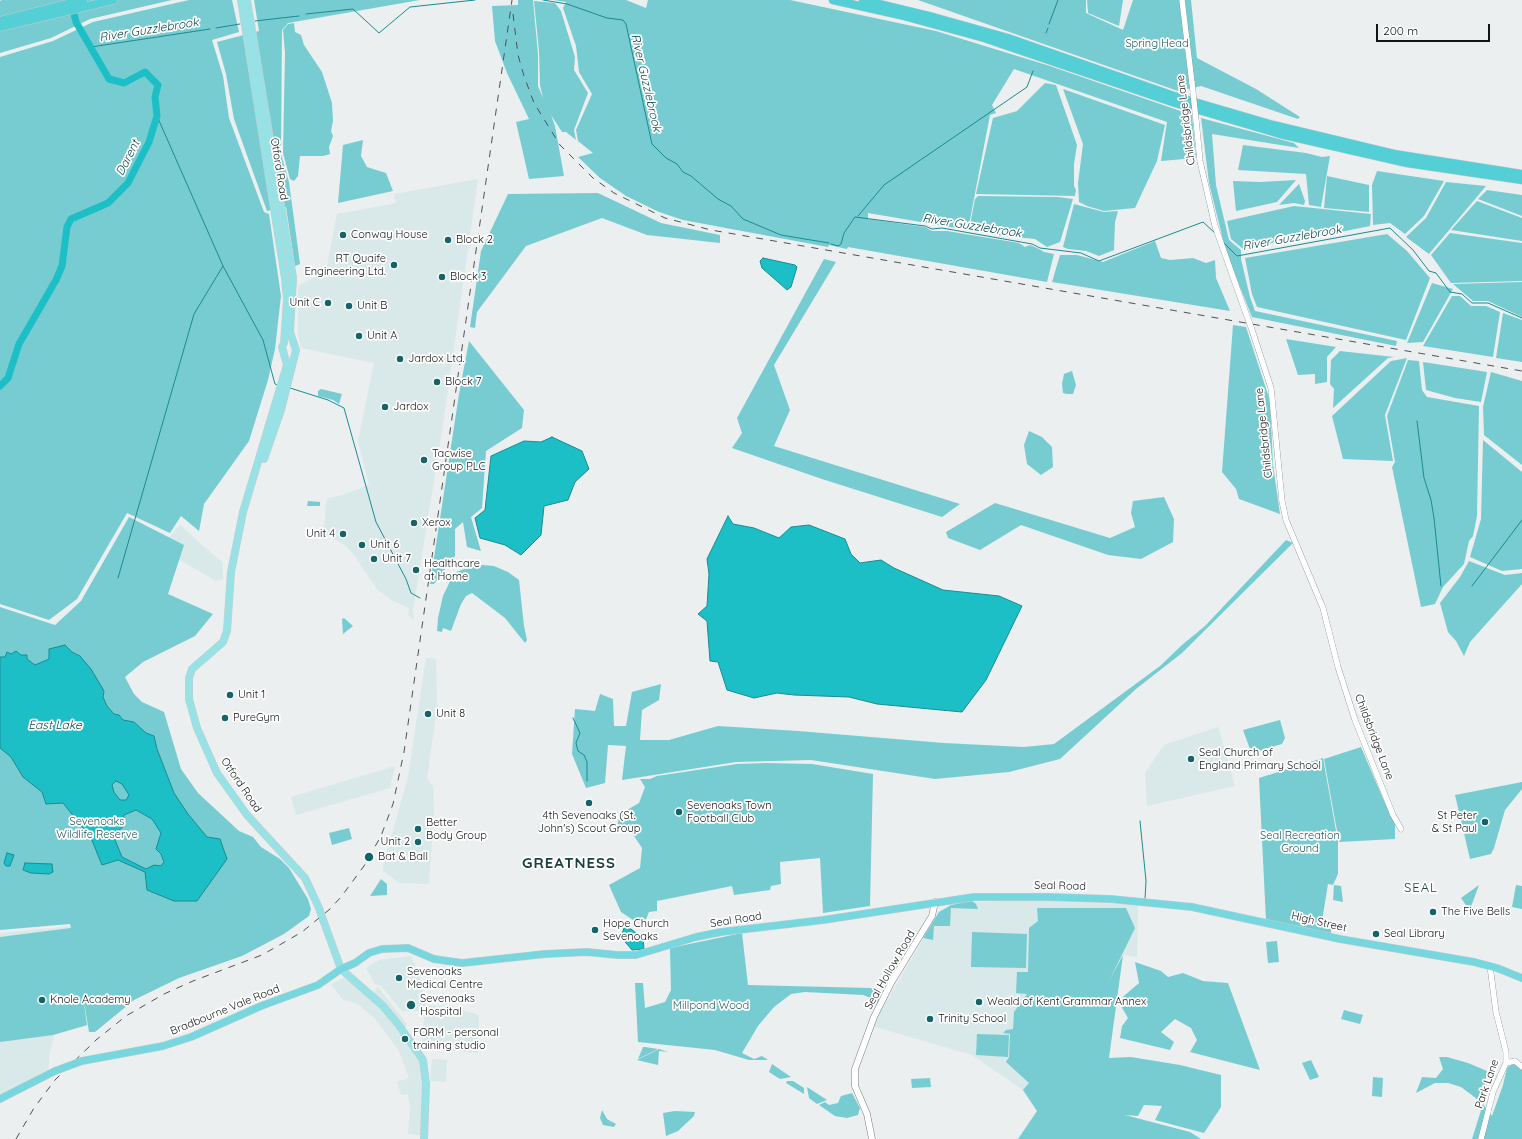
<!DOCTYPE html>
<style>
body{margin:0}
#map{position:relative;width:1522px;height:1139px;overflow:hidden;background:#ebeff0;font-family:Quicksand,sans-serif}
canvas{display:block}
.scale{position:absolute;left:1376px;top:24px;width:114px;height:18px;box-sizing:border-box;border:2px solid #131415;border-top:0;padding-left:5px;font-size:12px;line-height:14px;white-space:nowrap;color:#131415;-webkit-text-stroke:3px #fff;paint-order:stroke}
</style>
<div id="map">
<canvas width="1522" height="1139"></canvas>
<div class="scale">200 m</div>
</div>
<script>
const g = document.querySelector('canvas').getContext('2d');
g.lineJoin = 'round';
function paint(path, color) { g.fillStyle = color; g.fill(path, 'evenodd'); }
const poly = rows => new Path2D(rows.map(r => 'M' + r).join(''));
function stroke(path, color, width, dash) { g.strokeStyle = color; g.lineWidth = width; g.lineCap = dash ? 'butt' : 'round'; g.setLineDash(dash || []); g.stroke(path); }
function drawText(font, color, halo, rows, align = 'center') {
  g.font = font + ' Quicksand,sans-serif'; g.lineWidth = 3.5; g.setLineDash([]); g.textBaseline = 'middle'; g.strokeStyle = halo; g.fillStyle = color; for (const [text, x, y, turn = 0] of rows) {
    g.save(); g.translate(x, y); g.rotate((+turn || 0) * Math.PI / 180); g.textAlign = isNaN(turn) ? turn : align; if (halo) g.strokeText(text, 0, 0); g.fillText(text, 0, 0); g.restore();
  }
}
paint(poly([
 [478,179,442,431,413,610,414,620,408,615,409,608,391,600,377,589,353,554,346,546,324,533,326,502,329,498,342,495,369,485,358,441,374,363,301,348,298,336,298,286,326,271,337,214,396,203,394,194],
 [180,525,223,563,223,579,216,581,168,553,167,540],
 [426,658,436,659,437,709,427,778,433,786,434,814,429,884,399,883,383,871,383,866,408,777],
 [1218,727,1235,786,1147,806,1145,773,1164,745],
 [395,766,390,788,296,815,291,797],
 [1034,900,1138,903,1137,957,1123,955,1091,1018,1037,1111,1023,1090,972,1055,872,1026,939,912,951,905,964,902],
 [74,926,87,1026,54,1035,49,1057,49,1071,0,1096,0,933],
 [411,956,420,978,426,1005,452,1007,479,1015,478,1053,421,1048,425,1011,402,1011,381,986,375,984,366,968,379,960],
 [347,976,367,992,398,1026,419,1056,423,1081,422,1135,408,1134,410,1108,408,1094,401,1095,397,1082,409,1078,399,1051,376,1020,358,1004,342,999,331,984],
 [378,987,407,1024,405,1029,373,993],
 [432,1059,447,1060,446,1082,430,1081]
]), '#d9e8e8');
paint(poly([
 [172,0,90,19,51,38,0,53,0,1,2,0],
 [189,0,232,0,239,32,212,40,223,76,229,118,264,212,269,214,281,296,275,349,268,380,249,441,204,504,199,531,181,516,170,533,127,513,77,599,49,620,0,604,0,57,53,41,93,22],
 [254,0,420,0,288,23,282,30,281,154,289,182,300,264,295,266,286,207,267,211,234,119,226,74,217,42,259,31],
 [518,0,533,0,538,54,538,86,543,98,540,85,539,51,534,1,555,3,561,11,575,57,574,70,588,93,574,130,576,140,566,132,562,132,551,115,555,126,564,176,529,179,516,122,529,119,507,73,495,41,492,6,518,5],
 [554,0,626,0,646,8,648,0,790,0,936,31,1050,66,1192,115,1196,158,1161,161,1167,122,1014,69,992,105,996,113,990,115,968,230,868,213,868,219,925,227,932,231,947,231,1019,243,1025,247,1030,245,1037,248,1044,252,1054,254,1047,282,848,247,847,249,829,245,828,247,683,220,659,212,626,196,600,178,578,157,593,153,578,141,576,130,592,94,579,72,576,46,563,8,566,2],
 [918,0,1086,0,1086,13,1123,30,1133,0,1191,0,1197,58,1256,89,1300,117,1298,119,1201,86,1178,91],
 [1087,0,1123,0,1119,26,1088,13],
 [294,23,295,32,301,35,304,45,322,72,332,103,333,121,331,131,333,136,329,147,330,154,323,156,300,156,298,176,294,181,290,179,283,153,285,53,283,30,288,24],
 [1045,83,1056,85,1077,145,1074,164,1074,186,1076,190,1075,196,976,194,993,118,1017,111],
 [1063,89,1165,125,1157,161,1135,208,1104,211,1087,206,1079,202,1078,183,1083,144],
 [1201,118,1294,143,1299,148,1212,134,1216,185,1229,240,1241,250,1241,259,1250,297,1255,311,1397,341,1396,346,1252,317,1226,252,1209,183],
 [363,140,361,156,367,167,386,173,393,191,338,203,343,145],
 [1243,145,1306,153,1322,157,1330,156,1321,207,1309,205,1306,174,1238,170],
 [1377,171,1444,181,1424,216,1405,234,1390,223,1373,225,1372,185],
 [1327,176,1369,185,1369,212,1324,208],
 [1296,180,1277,202,1236,211,1233,181,1260,182],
 [1446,182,1486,186,1429,254,1406,237,1426,218],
 [1299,184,1305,201,1304,205,1294,203,1279,205],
 [1487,190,1522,195,1522,216,1478,199],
 [598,193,661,223,720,235,720,243,647,235,602,218,526,246,477,312,475,328,470,327,481,251,508,194],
 [978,196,1058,197,1073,199,1060,242,1047,247,1035,239,997,235,969,230,975,199],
 [1477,201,1522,218,1522,241,1451,230],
 [1074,204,1104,212,1118,211,1115,222,1114,250,1099,256,1086,251,1068,249,1063,247],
 [1294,206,1371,214,1370,226,1316,237,1290,239,1243,249,1231,239,1227,221],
 [1450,233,1522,243,1522,281,1451,283,1431,255],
 [1387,234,1407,251,1430,278,1406,340,1257,307,1252,294,1245,258],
 [1155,241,1161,258,1170,260,1193,258,1206,263,1215,260,1216,278,1230,311,1052,282,1060,255,1077,255,1103,262],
 [824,259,836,262,774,365,790,410,774,446,960,504,942,517,822,479,732,448,742,433,737,418],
 [1522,282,1522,317,1488,301,1473,301,1453,284],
 [1432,283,1453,289,1423,342,1407,343],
 [1452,296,1460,296,1471,306,1486,306,1500,312,1493,357,1423,346],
 [1503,313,1522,320,1522,362,1496,358],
 [1233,325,1246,327,1270,401,1273,465,1280,514,1239,499,1236,489,1222,472],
 [1286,339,1336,347,1327,357,1327,382,1315,384,1315,374,1298,375],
 [469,341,524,410,522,428,486,451,482,508,471,517,481,551,467,547,463,522,455,529,455,556,434,584,430,584,459,394],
 [1340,351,1394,357,1388,358,1333,408,1334,389,1330,384,1331,360],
 [1407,358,1385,415,1393,461,1343,459,1332,416,1391,361],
 [1408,360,1419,361,1422,390,1427,397,1479,406,1477,516,1473,536,1469,541,1464,564,1443,587,1435,604,1421,607,1392,467,1395,462,1387,416],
 [1423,362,1487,372,1481,402,1455,398,1426,390],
 [1072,371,1076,385,1073,394,1067,394,1063,393,1062,384,1064,374],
 [1491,372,1522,381,1522,465,1484,435,1483,407],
 [321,389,342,394,339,404,333,400,318,396,318,391],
 [1029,431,1042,437,1052,447,1053,467,1041,475,1027,464,1024,445],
 [1483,440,1522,472,1522,569,1502,571,1470,557,1481,519],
 [1164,497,1174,519,1173,542,1141,559,1108,555,1021,525,980,550,948,538,946,532,995,503,1110,538,1135,527,1131,513,1133,501],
 [308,501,320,502,320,506,307,506],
 [129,517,184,545,168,594,213,614,195,636,143,662,125,677,134,694,142,702,164,712,181,769,198,793,239,831,253,837,261,847,280,859,289,868,308,899,311,909,309,916,284,934,242,956,179,978,134,1000,95,1032,89,1032,83,996,87,1025,53,1035,0,1042,0,937,71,928,70,924,0,930,0,607,55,625,81,601],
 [1286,540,1293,543,1182,653,1136,689,1060,759,1009,772,935,779,811,760,736,762,622,780,626,746,608,745,605,783,586,788,572,754,575,709,595,711,600,694,613,699,614,726,626,726,632,692,661,684,659,700,642,710,640,740,669,740,718,726,798,731,944,743,1024,747,1054,744,1160,666,1182,645,1205,626],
 [1469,561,1505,575,1522,573,1522,584,1470,642,1464,656,1456,641,1448,632,1440,603,1460,577],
 [482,565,494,566,508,572,519,580,524,626,527,640,525,643,505,618,472,593,466,596,461,604,451,631,443,628,442,632,437,631,438,618,443,596,454,573,469,567],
 [344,618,353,626,343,634,342,619],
 [1280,720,1285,738,1282,744,1255,752,1251,752,1243,730],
 [1361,747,1384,801,1395,822,1395,839,1339,842,1324,759],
 [1323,758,1338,842,1338,874,1333,885,1328,884,1321,927,1331,929,1331,934,1266,921,1259,778],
 [766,763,812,764,873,774,870,906,823,913,820,858,780,862,781,884,771,886,770,890,734,895,732,886,657,901,657,911,649,912,644,924,633,920,621,912,609,885,640,868,642,848,632,833,617,826,620,814,639,803,645,787,640,779,650,779,657,776,737,764],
 [1522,782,1522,789,1505,810,1494,848,1491,854,1470,859,1455,795],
 [349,828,352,839,332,845,329,833],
 [381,879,387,884,387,895,370,896],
 [1334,885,1341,886,1343,902,1333,900],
 [1479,885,1472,904,1470,911,1461,898],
 [1516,885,1522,886,1522,909,1512,907],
 [972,901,976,904,978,909,951,908,950,926,934,926,933,940,923,938,939,912,951,905],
 [1037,908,1126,908,1135,928,1109,981,1123,955,1109,1058,1131,1057,1180,1065,1221,1075,1221,1107,1204,1133,1155,1120,1162,1106,1144,1105,1138,1116,1125,1115,1190,1132,1201,1139,1018,1139,1037,1111,1023,1090,1029,1083,1006,1062,1009,1057,1010,1034,1003,1033,1006,1030,1013,1029,1014,1012,1027,994,1016,993,1017,972,1028,972,1029,928,1038,921],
 [972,932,1027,934,1026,968,971,967],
 [742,933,748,985,871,988,884,993,876,1006,874,999,863,995,805,992,791,994,774,1007,758,1026,742,1053,754,1059,762,1056,768,1060,749,1060,715,1050,638,1042,635,983,643,983,645,1008,665,1002,671,990,670,948],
 [1277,941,1279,962,1268,963,1266,942],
 [1135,962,1161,971,1168,977,1183,973,1203,981,1228,983,1260,1070,1190,1052,1197,1040,1191,1028,1175,1019,1161,1032,1174,1042,1170,1050,1120,1038,1122,1026,1128,1018,1118,1001,1139,983],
 [1344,1010,1363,1015,1360,1024,1341,1019],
 [977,1034,1009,1035,1008,1057,976,1055],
 [643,1047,645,1047,658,1049,638,1059],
 [659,1049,668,1052,659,1051,658,1065,637,1060],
 [1439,1057,1447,1057,1468,1063,1487,1071,1482,1099,1477,1099,1461,1087,1448,1083,1435,1083,1416,1093,1422,1077,1436,1078,1443,1069],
 [1311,1060,1319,1077,1310,1080,1302,1063],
 [1513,1063,1522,1069,1522,1139,1472,1139,1483,1104,1492,1116,1503,1085,1507,1068],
 [772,1064,791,1077,780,1079,769,1072],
 [1373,1077,1383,1078,1382,1097,1372,1096],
 [930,1078,931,1087,912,1088,911,1079],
 [787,1081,793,1081,804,1088,804,1094,786,1083],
 [807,1087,827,1100,817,1104,809,1098],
 [852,1093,860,1108,858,1115,847,1118,835,1116,819,1105,825,1102,829,1105,838,1103,841,1096],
 [602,1110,607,1119,616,1124,614,1127,603,1125,600,1118],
 [675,1111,695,1112,694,1116,678,1131,666,1136,663,1113]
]), '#77ccd1');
const water = poly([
 [763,258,795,265,797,267,791,287,787,290,762,268,760,261,763,258],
 [552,437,582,451,589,469,575,482,568,500,544,506,541,535,521,555,505,545,480,538,475,518,485,510,491,456,524,441,541,442,552,437],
 [728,516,733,524,754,528,779,538,791,527,809,525,845,539,851,554,860,563,881,560,894,568,943,590,999,596,1022,606,986,680,962,712,877,704,849,697,794,695,777,693,754,698,727,690,718,662,710,661,707,621,698,614,707,606,709,574,707,559,728,516],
 [65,645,72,652,80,656,91,669,104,691,103,697,107,706,114,714,119,715,123,720,134,722,146,733,154,736,157,749,174,793,188,814,207,837,220,839,227,859,197,901,174,901,147,890,145,872,118,860,102,865,91,838,63,803,46,804,42,792,23,777,11,757,0,748,0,657,5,657,7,652,11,654,16,651,21,655,27,655,27,659,35,665,49,659,49,649,65,645],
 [116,781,122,784,129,795,126,800,120,800,114,792,112,785,116,781],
 [136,810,152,819,161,833,156,849,161,854,164,862,161,866,154,865,146,869,122,857,113,835,123,827,124,815,136,810],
 [7,853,14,855,10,866,6,866,4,863,7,853],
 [25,863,52,864,53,872,49,874,31,873,23,870,25,863],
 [624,928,631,929,640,936,643,939,644,949,632,950,621,937,624,928]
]);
paint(water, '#1cbfc6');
stroke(water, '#198c91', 1);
stroke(poly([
 [543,0,567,4,607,18,623,20,626,24,652,144,666,158,677,164,683,172,691,176,718,199,731,206,743,219,781,235,829,243],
 [306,14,353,9,379,33,410,7,475,0],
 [255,21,299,16],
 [1049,24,1058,0],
 [216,28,240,24],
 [1046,33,1048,28],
 [91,47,210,29],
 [858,216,884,185,1027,87,1033,71],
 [1224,243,1237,256,1390,228,1413,250,1429,271,1436,273,1450,292,1462,294,1472,303,1488,303,1522,318],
 [831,244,838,246,841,244,844,233,855,217,925,226,932,229,942,228,1032,244,1040,248,1081,253,1099,261,1203,222,1215,233],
 [223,266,263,340,275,384,277,385],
 [290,388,328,400,344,408,376,522,406,579,411,593,420,598],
 [1417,421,1424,478,1431,500,1434,518,1441,586],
 [118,578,194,314,223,266,157,116],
 [1472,586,1522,520],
 [573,718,580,733,576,743,578,751,584,755,587,762,587,781],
 [1140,821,1146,881,1145,899]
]), '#198c91', 1);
stroke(poly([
 [0,386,8,378,19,344,56,280,62,266,67,227,71,219,108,203,128,183,149,142,157,116,155,97,158,85,145,72,124,83,109,79,76,22,72,6]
]), '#1cbfc6', 7);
const tertiary = poly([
 [1182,0,1192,83],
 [1196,120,1200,161,1215,226,1244,308],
 [1251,327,1271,388,1282,501,1286,520,1323,608,1338,667,1355,720,1393,815,1401,829],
 [1506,1063,1515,1061,1522,1067],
 [1481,1139,1493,1092,1506,1063,1506,1052,1496,1012,1490,966]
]);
const secondary = poly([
 [872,1139,867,1114,855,1086,855,1069,874,1017,891,983,932,916,935,902]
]);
const primary = poly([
 [241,0,285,278,287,300,284,343,282,347,287,365,243,512,231,572,227,631,223,642,192,669,189,678,189,699,197,728,217,773,247,815,305,878,319,908],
 [247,0,293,278,290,332,296,350,281,410,264,459],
 [322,917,341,969,382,1005,398,1024,423,1060,426,1084,424,1139]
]);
const trunk = poly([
 [82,1061,163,1046,191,1037,261,1006,318,985,341,969,355,963,369,953,382,949,408,948,434,959,462,963,545,954,587,952,617,955,636,955,696,937,721,932,823,920,974,897,1049,897,1111,899,1192,907,1340,939,1474,962,1497,968,1522,978],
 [0,1099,55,1071]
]);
const motorway = poly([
 [833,0,900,15,984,38,1175,103,1280,134,1407,163,1522,180],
 [863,0,933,17,1008,38,1174,96,1273,125,1394,154,1522,174],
 [0,21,83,0],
 [0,27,113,0]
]);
stroke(tertiary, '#7c8080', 6);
stroke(secondary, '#7c8080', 7);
stroke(primary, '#cbcbcc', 8);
stroke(trunk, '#cbcbcc', 8);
stroke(motorway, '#cbcbcc', 9);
stroke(tertiary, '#fff', 5.5);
stroke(secondary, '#fff', 6);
stroke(primary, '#98e2e6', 7);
stroke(trunk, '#76d8de', 7);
stroke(motorway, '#54cfd5', 8);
stroke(poly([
 [513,14,518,55,524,76,534,103,560,145,593,178,614,193,665,218,711,230,1522,371],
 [16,1139,34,1108,55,1080,96,1040,126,1016,164,994,193,981,262,955,302,932,330,909,341,897,364,866,381,836,393,804,404,752,512,0]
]), '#4f5152', 1, [7, 7]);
const tertiaryBridge = poly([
 [1192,83,1196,120],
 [1244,308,1251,327]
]);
const primaryBridge = poly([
 [319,908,322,917]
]);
const trunkBridge = poly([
 [55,1071,82,1061]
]);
stroke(tertiaryBridge, '#7c8080', 6, []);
stroke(primaryBridge, '#cbcbcc', 8, []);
stroke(trunkBridge, '#cbcbcc', 8, []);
stroke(tertiaryBridge, '#fff', 5.5);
stroke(primaryBridge, '#98e2e6', 7);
stroke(trunkBridge, '#76d8de', 7);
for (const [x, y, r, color] of [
 [343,235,4,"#146468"],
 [448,240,4,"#146468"],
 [394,265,4,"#146468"],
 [442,277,4,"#146468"],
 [328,303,4,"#146468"],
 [349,306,4,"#146468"],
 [359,336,4,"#146468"],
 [400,359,4,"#146468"],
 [437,382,4,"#146468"],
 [385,407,4,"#146468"],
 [424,460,4,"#146468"],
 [414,523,4,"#146468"],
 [343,534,4,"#146468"],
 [362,545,4,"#146468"],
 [374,559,4,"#146468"],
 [416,570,4,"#146468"],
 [230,695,4,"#146468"],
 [428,714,4,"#146468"],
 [225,718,4,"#146468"],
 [1191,759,4,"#146468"],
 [589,803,4,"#146468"],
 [679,812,4,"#146468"],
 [1485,822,4,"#146468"],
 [418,829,4,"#146468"],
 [418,842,4,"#146468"],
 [369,857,5,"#146468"],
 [1433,912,4,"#146468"],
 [595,930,4,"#146468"],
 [1376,934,4,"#146468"],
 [399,978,4,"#146468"],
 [42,1000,4,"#146468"],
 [979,1002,4,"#146468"],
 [411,1005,5,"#146468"],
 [930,1019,4,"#146468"],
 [405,1039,4,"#146468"]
]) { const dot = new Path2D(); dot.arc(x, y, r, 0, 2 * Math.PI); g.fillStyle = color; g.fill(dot); stroke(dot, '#fff', 1.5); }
drawText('11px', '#205b5e', '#fff', [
 ["Spring Head",1157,44],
 ["Sevenoaks",97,822],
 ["Wildlife Reserve",97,835],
 ["Seal Recreation",1300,836],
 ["Ground",1300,849],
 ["Millpond Wood",711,1006]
]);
drawText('11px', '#131415', '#fff', [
 ["Childsbridge Lane",1186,120,-97],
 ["Otford Road",279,169,81],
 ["Childsbridge Lane",1264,433,-96],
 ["Childsbridge Lane",1374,737,69],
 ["Otford Road",241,785,56],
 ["Seal Road",1060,886,1],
 ["Seal Road",736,920,-9],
 ["High Street",1319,922,13],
 ["Seal Hollow Road",890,970,-60],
 ["Bradbourne Vale Road",225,1010,-22],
 ["Park Lane",1487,1084,-71]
]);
drawText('11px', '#131415', '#fff', [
 ["Conway House",351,235],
 ["Block 2",456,240],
 ["RT Quaife",386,259,"right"],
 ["Engineering Ltd.",386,272,"right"],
 ["Block 3",450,277],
 ["Unit C",320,303,"right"],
 ["Unit B",357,306],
 ["Unit A",367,336],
 ["Jardox Ltd.",408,359],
 ["Block 7",445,382],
 ["Jardox",393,407],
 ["Tacwise",432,454],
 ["Group PLC",432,467],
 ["Xerox",422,523],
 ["Unit 4",335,534,"right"],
 ["Unit 6",370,545],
 ["Unit 7",382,559],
 ["Healthcare",424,564],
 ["at Home",424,577],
 ["Unit 1",238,695],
 ["Unit 8",436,714],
 ["PureGym",233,718],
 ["Seal Church of",1199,753],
 ["England Primary School",1199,766],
 ["Sevenoaks Town",687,806],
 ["Football Club",687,819],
 ["4th Sevenoaks (St.",589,816,"center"],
 ["John's) Scout Group",589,829,"center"],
 ["St Peter",1477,816,"right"],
 ["& St Paul",1477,829,"right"],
 ["Better",426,823],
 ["Body Group",426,836],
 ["Unit 2",410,842,"right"],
 ["Bat & Ball",378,857],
 ["The Five Bells",1441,912],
 ["Hope Church",603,924],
 ["Sevenoaks",603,937],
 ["Seal Library",1384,934],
 ["Sevenoaks",407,972],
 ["Medical Centre",407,985],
 ["Sevenoaks",420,999],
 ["Hospital",420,1012],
 ["Knole Academy",50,1000],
 ["Weald of Kent Grammar Annex",987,1002],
 ["Trinity School",938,1019],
 ["FORM - personal",413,1033],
 ["training studio",413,1046]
], 'left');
drawText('italic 12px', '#06494c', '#fff', [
 ["River Guzzlebrook",149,30,-9],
 ["River Guzzlebrook",646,83,77],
 ["Darent",128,158,-63],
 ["River Guzzlebrook",972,226,9],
 ["River Guzzlebrook",1292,238,-10],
 ["East Lake",55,725]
]);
g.letterSpacing = '1px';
drawText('13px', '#1b3e3f', '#fff', [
 ["SEAL",1421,888]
]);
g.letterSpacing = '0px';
g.letterSpacing = '1px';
drawText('bold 15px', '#1b3e3f', '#fff', [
 ["GREATNESS",569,863]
]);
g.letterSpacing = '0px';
</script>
